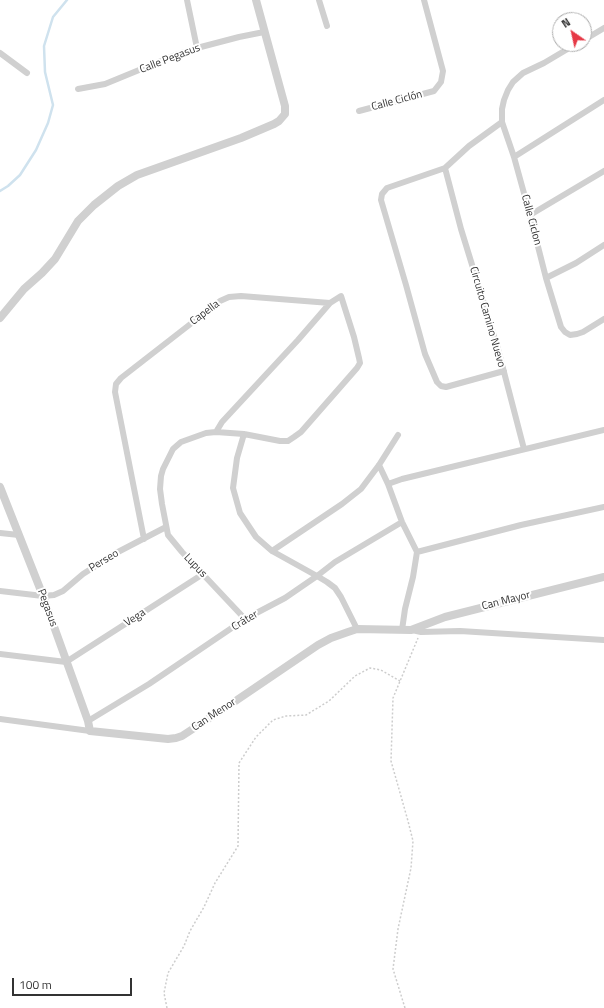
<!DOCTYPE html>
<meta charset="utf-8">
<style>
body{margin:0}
#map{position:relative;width:604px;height:1008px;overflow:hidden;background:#fff;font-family:"Titillium Web",sans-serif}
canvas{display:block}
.north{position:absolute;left:552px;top:12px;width:40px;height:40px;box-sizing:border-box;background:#fff;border:1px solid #adadad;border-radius:50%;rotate:326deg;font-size:11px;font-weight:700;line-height:16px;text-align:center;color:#333}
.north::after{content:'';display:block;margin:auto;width:14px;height:18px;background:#e63946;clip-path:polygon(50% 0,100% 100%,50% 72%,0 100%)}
.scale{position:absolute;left:12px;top:978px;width:120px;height:18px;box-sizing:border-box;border:2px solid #333;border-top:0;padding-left:5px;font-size:12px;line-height:14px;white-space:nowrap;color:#333;-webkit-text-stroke:3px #fff;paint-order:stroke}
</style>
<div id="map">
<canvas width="604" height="1008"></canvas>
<div class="north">N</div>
<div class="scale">100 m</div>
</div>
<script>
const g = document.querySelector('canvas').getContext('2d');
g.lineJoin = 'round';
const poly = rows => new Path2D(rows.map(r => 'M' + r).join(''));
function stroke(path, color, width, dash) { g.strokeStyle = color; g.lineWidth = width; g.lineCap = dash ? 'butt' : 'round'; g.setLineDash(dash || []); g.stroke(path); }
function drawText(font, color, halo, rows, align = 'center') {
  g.font = font + ' "Titillium Web",sans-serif'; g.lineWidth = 4; g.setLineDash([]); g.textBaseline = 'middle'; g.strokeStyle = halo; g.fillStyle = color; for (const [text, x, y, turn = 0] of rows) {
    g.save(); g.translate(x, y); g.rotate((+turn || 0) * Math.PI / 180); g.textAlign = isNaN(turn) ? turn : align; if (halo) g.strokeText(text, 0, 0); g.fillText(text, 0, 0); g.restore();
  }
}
stroke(poly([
 [0,191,8,186,20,175,36,150,48,123,53,105,45,72,44,46,53,17,67,0]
]), '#cfe2ee', 2.5);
stroke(poly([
 [167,1008,164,993,168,973,184,946,190,931,204,907,215,883,238,846,239,763,256,737,273,720,286,716,306,715,329,701,355,676,370,668,381,670,400,681],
 [405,1008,393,969,398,929,411,868,413,841,408,821,391,761,393,698,418,638]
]), '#cdcdcd', 1.5, [2, 2]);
stroke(poly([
 [187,0,197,48],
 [319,0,327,26],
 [584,40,604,28],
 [576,44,544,63,523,73,513,82,508,90,504,100,502,109,502,122,514,157,530,215,546,278,561,327,565,332,570,335,577,334,583,332,604,319],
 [0,53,27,73],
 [78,89,105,84,178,54,197,48,239,37,264,32],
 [359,111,434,91,441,82,443,71,424,0],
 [502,122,469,146,445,168,387,188,382,194,381,200,406,285,425,354,437,382,441,386,446,387,504,371],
 [514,157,604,100],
 [445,168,461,229,498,349,524,449],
 [530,215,604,171],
 [546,278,576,263,604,245],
 [216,432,244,434,280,441,288,441,294,437,301,432,357,368,360,363,359,358,354,337,341,296,330,303,298,340,222,422,216,432,206,433,181,442,173,449,163,469,161,476,160,489,162,504,168,535,182,552,245,619],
 [244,434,237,458,233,488,240,513,256,537,272,551,317,576,327,582,335,588,341,597,357,629],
 [379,465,388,484,402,522,417,552,413,577,405,609,402,630],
 [388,484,402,479,604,430],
 [0,533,19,535],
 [144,539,115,392,116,384,121,378,220,301,229,297,241,296,330,303],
 [272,551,342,504,361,489,379,465,398,435],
 [417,552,521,525,604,507],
 [0,591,43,596,54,595,63,591,83,574,116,553,166,527],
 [412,630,421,632,460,631,604,640],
 [0,654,66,662,203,574],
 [0,719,90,731],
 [88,721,149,684,245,619,285,598,317,576,335,562,402,522]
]), '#d0d0d0', 6);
stroke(poly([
 [0,318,24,289,42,273,55,259,78,221,94,205,118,186,137,175,241,138,274,124,279,121,285,114,285,106,256,0],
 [0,487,43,596,88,721,90,731,168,739,176,738,182,736,234,702,318,645,331,638,348,632,357,629,411,630,445,617,604,577]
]), '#d0d0d0', 8);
drawText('11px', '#333', '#fff', [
 ["Calle Pegasus",170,59,-21],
 ["Calle Ciclón",397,101,-15],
 ["Calle Ciclon",531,220,75],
 ["Capella",205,313,-37],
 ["Circuito Camino Nuevo",487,317,74],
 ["Perseo",104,561,-31],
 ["Lupus",195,566,46],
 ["Can Mayor",506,601,-14],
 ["Pegasus",47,608,70],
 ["Vega",135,618,-33],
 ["Cráter",245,621,-31],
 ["Can Menor",214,715,-33]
]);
</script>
